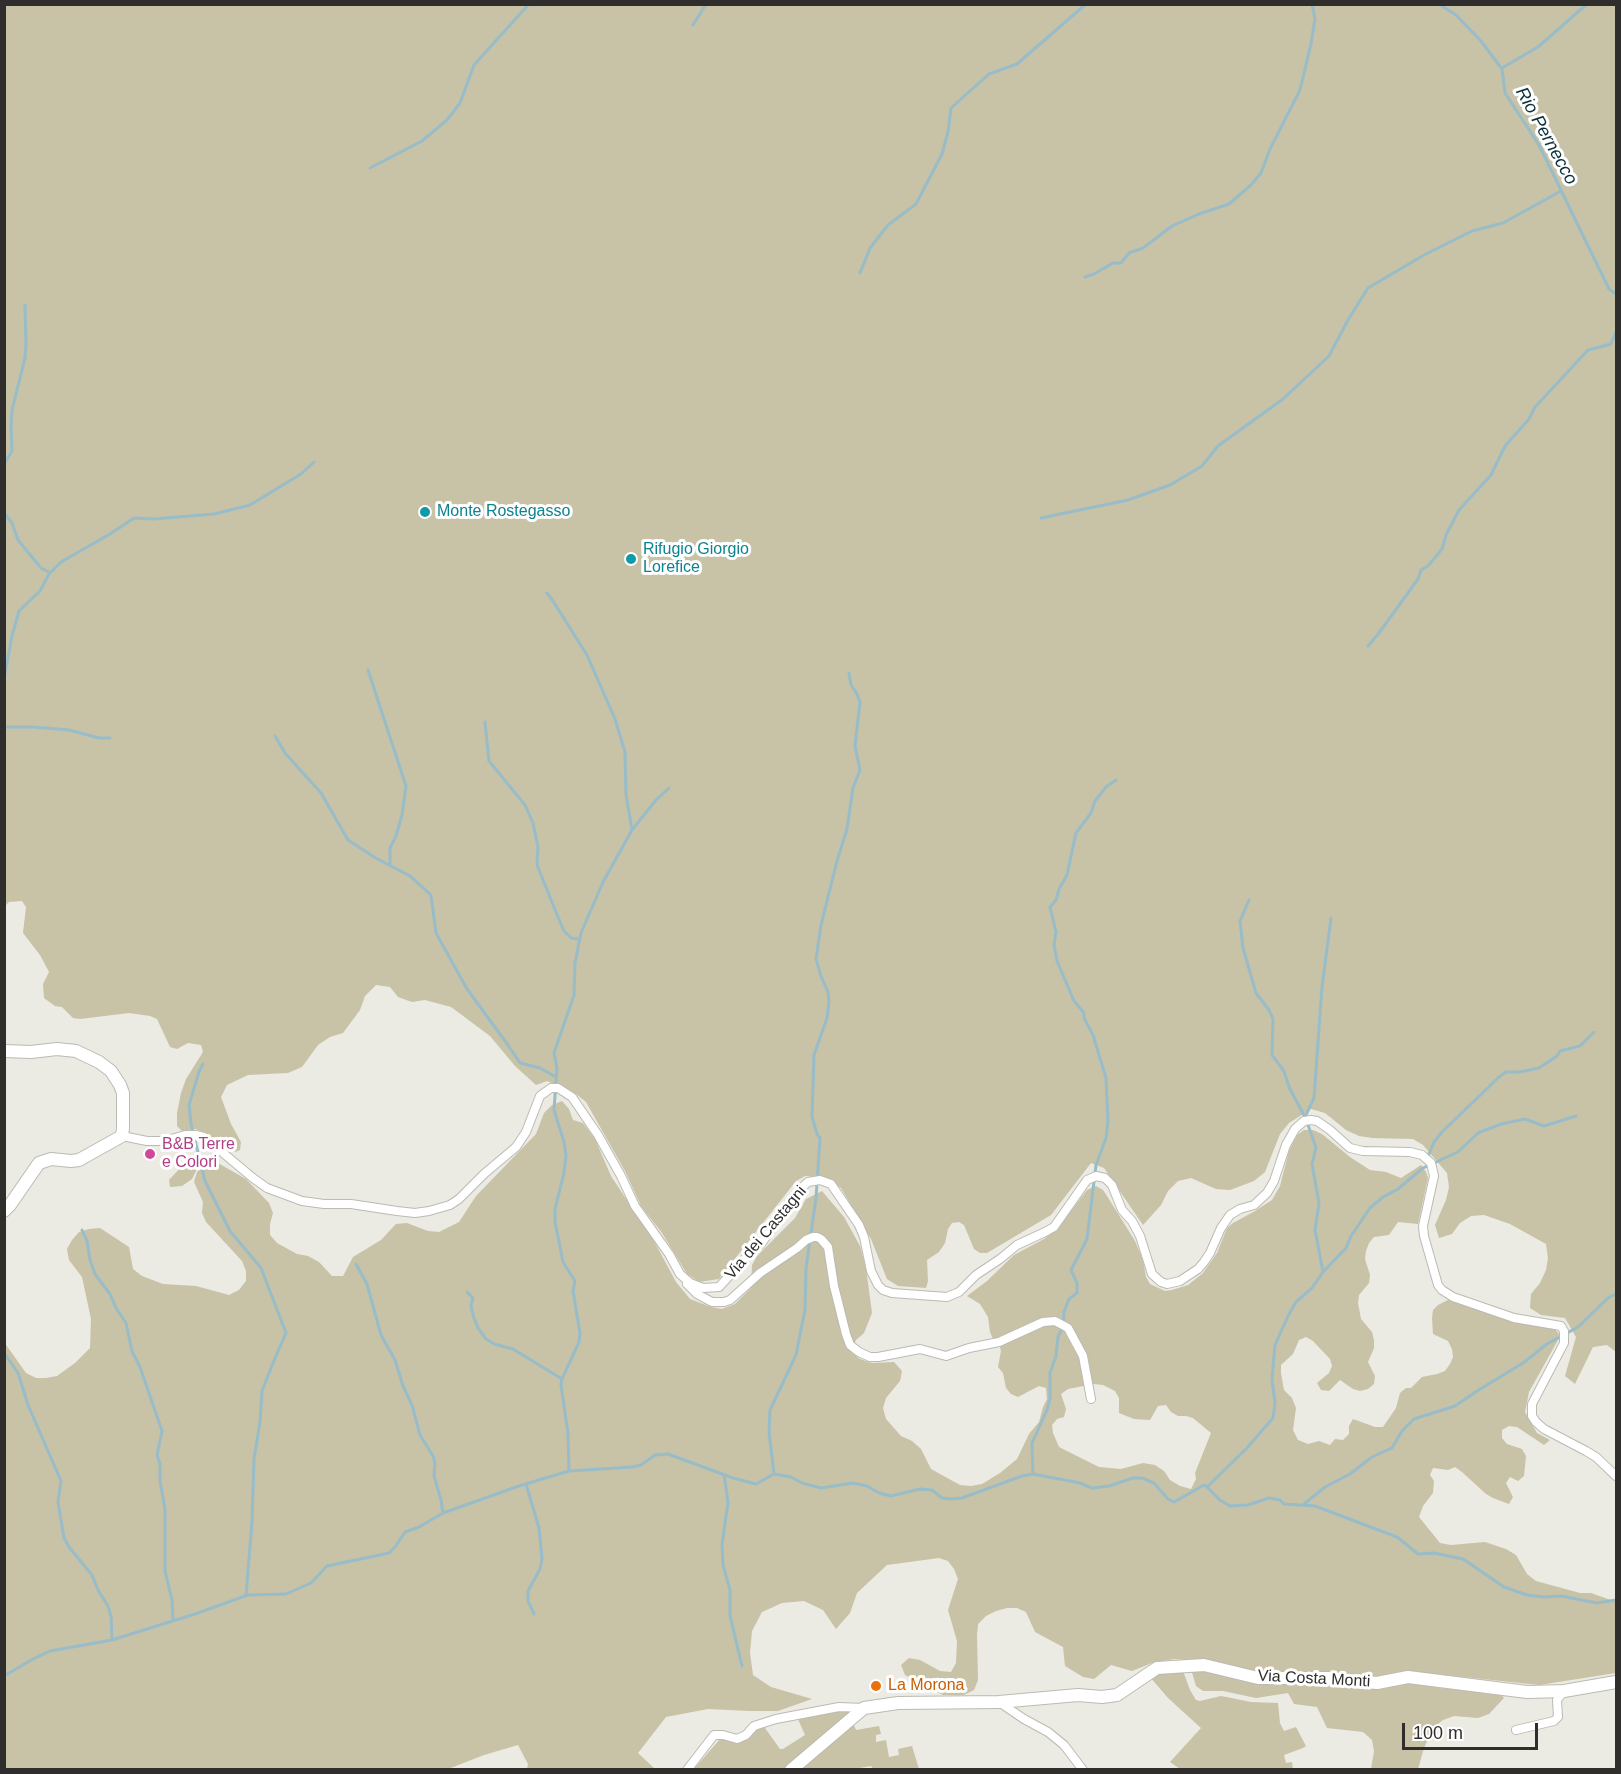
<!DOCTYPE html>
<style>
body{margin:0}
#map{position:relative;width:1621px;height:1774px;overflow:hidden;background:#ebeae3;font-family:Arial,sans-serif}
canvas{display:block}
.frame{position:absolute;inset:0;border:6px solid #2f2e2c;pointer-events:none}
.scale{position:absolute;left:1402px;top:1723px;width:136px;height:27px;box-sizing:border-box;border:3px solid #2f2e2c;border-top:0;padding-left:8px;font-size:18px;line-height:21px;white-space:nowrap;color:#2f2e2c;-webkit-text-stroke:4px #fff;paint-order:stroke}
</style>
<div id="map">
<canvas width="1621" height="1774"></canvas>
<div class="frame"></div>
<div class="scale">100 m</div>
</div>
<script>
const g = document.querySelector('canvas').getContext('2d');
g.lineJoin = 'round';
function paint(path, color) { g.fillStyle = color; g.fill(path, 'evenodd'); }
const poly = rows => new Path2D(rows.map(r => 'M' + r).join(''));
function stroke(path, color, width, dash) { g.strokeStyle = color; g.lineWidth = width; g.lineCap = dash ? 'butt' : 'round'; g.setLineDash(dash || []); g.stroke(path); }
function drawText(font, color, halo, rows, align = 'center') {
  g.font = font + ' Arial,sans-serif'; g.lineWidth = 6; g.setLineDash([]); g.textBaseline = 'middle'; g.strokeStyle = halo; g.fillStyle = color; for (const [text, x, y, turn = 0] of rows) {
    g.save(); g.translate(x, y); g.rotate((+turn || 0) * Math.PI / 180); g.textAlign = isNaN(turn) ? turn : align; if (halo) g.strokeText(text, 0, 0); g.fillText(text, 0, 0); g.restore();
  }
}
paint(poly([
 [5,5,1616,5,1616,1352,1607,1345,1593,1347,1575,1384,1565,1376,1576,1337,1565,1318,1541,1315,1530,1308,1531,1294,1540,1283,1546,1270,1548,1258,1546,1244,1510,1224,1484,1215,1471,1216,1460,1223,1452,1234,1439,1238,1435,1225,1446,1200,1449,1187,1447,1173,1423,1145,1413,1139,1372,1138,1359,1136,1346,1130,1325,1113,1311,1109,1289,1123,1280,1134,1265,1172,1254,1181,1230,1190,1216,1189,1191,1178,1178,1181,1168,1191,1161,1205,1143,1225,1104,1168,1091,1163,1051,1215,987,1253,980,1253,974,1249,964,1225,959,1222,952,1223,948,1229,945,1243,939,1252,927,1260,928,1281,926,1288,898,1286,887,1279,871,1239,841,1188,823,1177,805,1176,796,1181,719,1279,699,1282,687,1274,662,1233,641,1206,625,1171,586,1102,576,1094,547,1081,536,1085,515,1066,490,1036,451,1007,425,1000,412,1002,398,997,390,987,376,985,365,996,360,1010,343,1033,330,1037,318,1045,302,1067,288,1073,248,1075,227,1085,221,1097,231,1124,241,1142,240,1150,235,1152,207,1134,195,1129,182,1131,177,1126,177,1113,181,1093,186,1079,203,1052,201,1045,188,1043,177,1049,170,1047,157,1019,150,1016,129,1013,80,1019,73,1018,62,1007,55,1006,44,998,43,984,49,972,40,955,23,933,26,907,22,901,9,902,5,906],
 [562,1101,569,1109,573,1120,583,1123,595,1139,611,1176,654,1241,676,1282,690,1299,711,1307,722,1309,735,1304,751,1288,752,1265,757,1256,795,1218,806,1199,822,1191,844,1217,860,1246,866,1268,872,1313,864,1333,856,1340,851,1352,860,1359,872,1363,894,1362,902,1371,900,1381,886,1398,883,1408,886,1419,901,1436,912,1441,921,1449,931,1469,960,1485,971,1486,982,1484,1000,1473,1017,1459,1029,1434,1039,1422,1043,1407,1047,1399,1046,1388,1039,1386,1018,1397,1011,1394,1006,1388,1003,1373,998,1367,1001,1351,999,1344,993,1339,990,1332,988,1317,980,1304,967,1296,987,1281,1014,1255,1044,1239,1058,1228,1087,1190,1096,1186,1103,1190,1107,1196,1135,1241,1143,1260,1146,1277,1150,1284,1165,1291,1172,1290,1188,1285,1203,1273,1217,1253,1227,1228,1233,1223,1255,1211,1272,1200,1280,1186,1289,1151,1297,1135,1304,1130,1313,1130,1322,1134,1350,1157,1370,1170,1386,1172,1401,1178,1421,1165,1426,1172,1428,1178,1418,1224,1398,1222,1389,1235,1374,1237,1369,1243,1366,1251,1365,1259,1370,1275,1369,1283,1359,1295,1358,1303,1361,1319,1372,1332,1374,1340,1374,1348,1368,1362,1375,1376,1374,1384,1368,1389,1360,1391,1353,1389,1340,1380,1329,1391,1321,1390,1317,1383,1329,1373,1332,1366,1330,1359,1313,1341,1306,1337,1299,1340,1293,1354,1281,1365,1281,1373,1284,1390,1292,1398,1296,1408,1293,1430,1298,1440,1308,1444,1319,1441,1330,1445,1335,1439,1343,1440,1349,1434,1349,1426,1353,1419,1375,1427,1383,1427,1396,1408,1400,1393,1406,1388,1411,1388,1422,1377,1437,1374,1445,1371,1450,1364,1453,1357,1452,1349,1448,1341,1433,1334,1432,1318,1433,1310,1438,1305,1448,1300,1499,1317,1555,1329,1559,1334,1558,1340,1529,1392,1525,1412,1537,1433,1550,1440,1544,1445,1517,1427,1509,1426,1502,1430,1502,1438,1507,1444,1522,1449,1526,1456,1524,1476,1518,1481,1510,1477,1506,1483,1513,1497,1509,1504,1493,1498,1486,1494,1462,1472,1455,1467,1448,1470,1433,1468,1430,1475,1434,1481,1433,1493,1423,1506,1419,1517,1440,1543,1451,1545,1485,1542,1506,1549,1516,1555,1527,1574,1536,1581,1580,1593,1591,1593,1616,1602,1616,1673,1539,1685,1407,1671,1375,1677,1261,1675,1205,1661,1174,1659,1152,1663,1132,1671,1111,1665,1094,1679,1083,1677,1065,1666,1063,1647,1035,1632,1026,1612,1017,1608,1007,1608,996,1611,986,1616,978,1624,977,1635,978,1680,974,1690,964,1695,943,1695,905,1675,901,1665,909,1658,920,1660,940,1671,951,1672,956,1663,957,1641,948,1610,958,1579,954,1569,948,1561,939,1558,887,1565,857,1593,850,1613,836,1629,823,1610,804,1601,782,1603,762,1612,752,1631,750,1653,753,1675,771,1687,812,1699,778,1711,750,1711,708,1709,666,1717,638,1753,655,1769,527,1769,528,1764,518,1745,484,1755,448,1769,5,1769,4,1342,26,1373,36,1378,46,1378,57,1376,75,1363,90,1348,91,1319,82,1277,69,1260,67,1249,72,1240,79,1232,89,1229,100,1228,129,1247,133,1269,142,1276,163,1284,196,1286,229,1295,239,1290,246,1281,246,1271,242,1261,206,1222,202,1213,203,1202,194,1182,197,1172,205,1165,216,1162,246,1179,269,1203,273,1213,270,1224,270,1235,277,1243,297,1254,308,1256,319,1262,332,1276,343,1276,353,1257,381,1240,396,1224,407,1223,428,1231,439,1232,459,1222,476,1196,536,1134,544,1113,552,1105],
 [1094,1384,1103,1385,1115,1391,1119,1398,1119,1413,1134,1419,1150,1420,1158,1406,1166,1405,1171,1412,1178,1416,1186,1416,1193,1418,1211,1433,1195,1473,1196,1479,1191,1489,1180,1486,1170,1480,1164,1471,1155,1465,1143,1463,1121,1469,1099,1467,1059,1447,1053,1433,1052,1425,1057,1419,1064,1417,1066,1409,1061,1394,1068,1389],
 [189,1158,192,1158,198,1167,192,1179,182,1186,170,1187,169,1180,181,1167,186,1159],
 [1205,1668,1265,1682,1281,1684,1298,1682,1411,1682,1439,1688,1501,1694,1504,1698,1489,1714,1478,1718,1454,1716,1443,1720,1434,1727,1424,1748,1418,1769,1371,1769,1374,1751,1372,1740,1363,1732,1327,1728,1317,1707,1294,1704,1288,1693,1256,1698,1223,1691,1203,1691,1196,1686,1191,1669],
 [1160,1670,1183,1671,1190,1690,1196,1700,1200,1701,1221,1696,1251,1702,1278,1703,1280,1723,1284,1731,1296,1727,1306,1746,1303,1748,1284,1755,1286,1763,1292,1762,1293,1769,1180,1769,1170,1762,1201,1728,1168,1698,1150,1677],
 [852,1710,785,1769,693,1770,720,1739,743,1739,761,1727,765,1728,780,1749,783,1749,805,1735,797,1717,834,1711],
 [853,1723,856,1730,879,1726,881,1734,876,1735,876,1742,886,1740,889,1757,899,1755,898,1749,912,1746,919,1769,873,1769,871,1766,848,1770,796,1770]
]), '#c8c2a7');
stroke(poly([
 [1439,4,1456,15,1481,41,1502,69,1505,93,1539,145,1609,289,1616,294],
 [693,25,706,4],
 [1502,68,1538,47,1587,4],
 [370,168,422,141,447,120,460,103,474,65,529,4],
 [860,273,870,248,888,225,916,204,942,154,948,132,951,108,989,74,1017,64,1086,4],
 [1085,277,1094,274,1113,263,1121,263,1129,253,1143,248,1172,226,1199,214,1229,204,1251,185,1261,173,1270,149,1300,90,1311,44,1315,19,1312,4],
 [4,464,12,451,11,427,12,410,25,358,26,344,25,305],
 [4,513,12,523,18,540,41,568,49,572],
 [1041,518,1128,500,1170,485,1202,466,1218,446,1283,399,1329,356,1348,320,1368,288,1424,255,1472,231,1503,223,1561,191],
 [547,593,553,601,587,655,615,719,625,752,626,794,632,830],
 [1368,646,1379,633,1418,579,1421,570,1428,566,1442,549,1446,535,1459,510,1491,475,1505,446,1529,419,1535,407,1588,350,1611,344,1616,332],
 [368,670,406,786,402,815,396,836,390,848,390,866],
 [4,679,12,636,19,611,40,591,49,574,61,562,110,534,134,518,154,519,214,514,250,505,301,474,314,462],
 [485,722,489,761,525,805,533,823,538,847,537,865,558,917,564,931,571,938,579,939],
 [4,727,33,727,69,730,99,738,110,738],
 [275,736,285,753,321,793,348,840,374,857,410,876,431,895,436,933,467,989,508,1045,520,1063,540,1068,556,1077],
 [1249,900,1240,921,1243,948,1256,993,1269,1010,1273,1019,1272,1055,1284,1071,1289,1087,1306,1119,1316,1148,1312,1164,1319,1203,1315,1230,1323,1272],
 [203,1064,199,1072,189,1105,191,1124,205,1181,230,1231,261,1268,286,1333,275,1358,262,1391,260,1422,254,1459,252,1522,246,1596],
 [1305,1117,1314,1098,1322,987,1331,918],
 [1427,1159,1434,1142,1442,1132,1499,1077,1506,1072,1520,1072,1539,1068,1557,1056,1560,1051,1580,1046,1594,1032],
 [82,1230,87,1241,90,1260,95,1274,110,1294,116,1308,126,1323,132,1351,140,1367,162,1431,157,1455,160,1464,160,1481,165,1509,165,1571,172,1600,173,1620],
 [356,1264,367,1284,381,1335,395,1360,403,1386,412,1405,420,1435,433,1456,435,1463,434,1476,441,1500,443,1513],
 [467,1292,473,1298,471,1306,474,1318,478,1328,486,1339,494,1344,513,1349,562,1379],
 [4,1353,18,1373,28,1405,61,1481,58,1502,64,1538,69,1547,92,1575,98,1590,108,1606,111,1616,112,1639],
 [569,1471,568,1434,561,1384,562,1379,579,1342,580,1333,573,1291,575,1281,563,1262,555,1222,555,1209,564,1173,566,1155,564,1142,554,1110,557,1068,554,1053,574,995,575,963,581,933,603,882,632,830,656,800,669,788],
 [774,1474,769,1432,770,1410,796,1355,805,1310,806,1268,816,1198,820,1138,817,1134,812,1117,814,1055,827,1018,829,1002,828,992,821,976,816,959,821,925,837,861,847,829,853,788,860,770,855,746,860,702,857,694,851,685,849,673],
 [1033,1474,1032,1443,1047,1410,1050,1399,1050,1373,1056,1356,1058,1337,1063,1327,1064,1312,1069,1299,1077,1293,1077,1283,1071,1270,1087,1239,1096,1165,1106,1138,1108,1121,1106,1078,1093,1035,1084,1018,1084,1013,1074,1001,1057,961,1054,945,1056,932,1050,907,1056,900,1059,889,1067,875,1076,833,1091,813,1095,801,1106,787,1116,780],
 [724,1475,728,1502,722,1545,723,1565,730,1590,730,1616,742,1666],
 [526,1484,539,1528,542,1559,540,1569,528,1591,528,1601,534,1614],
 [1207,1487,1220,1500,1230,1506,1248,1505,1269,1498,1280,1500,1284,1504,1315,1506,1397,1537,1418,1554,1434,1553,1463,1559,1504,1587,1527,1595,1543,1597,1561,1596,1597,1603,1616,1600],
 [1304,1504,1325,1487,1350,1474,1372,1457,1392,1448,1402,1431,1414,1419,1455,1406,1477,1391,1523,1363,1547,1344,1578,1327,1608,1298,1616,1294],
 [4,1676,33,1659,50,1651,112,1640,195,1614,248,1595,286,1594,311,1583,327,1566,389,1553,395,1547,405,1532,419,1527,443,1513,519,1486,569,1471,632,1467,641,1465,655,1455,668,1454,733,1478,756,1484,774,1474,791,1477,802,1483,821,1488,853,1483,867,1486,879,1493,891,1496,920,1489,932,1490,942,1498,951,1499,962,1498,1022,1476,1033,1474,1080,1483,1092,1488,1109,1486,1133,1478,1142,1478,1154,1483,1168,1499,1174,1502,1204,1485,1207,1487,1247,1448,1273,1418,1275,1403,1272,1379,1275,1345,1288,1316,1296,1302,1312,1288,1323,1272,1346,1248,1351,1236,1370,1208,1383,1197,1398,1189,1423,1168,1458,1152,1478,1133,1501,1124,1525,1119,1544,1126,1576,1116]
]), '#98bdc9', 3);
const street = poly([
 [122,1136,147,1141,164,1141,185,1135,196,1135,204,1137,253,1178,267,1188,302,1201,324,1204,351,1204,397,1211,415,1213,429,1211,450,1205,459,1199,484,1174,516,1147,526,1132,540,1096,551,1088,558,1088,572,1097,598,1135,621,1176,635,1206,669,1254,680,1274,690,1283,703,1288,719,1287,752,1251,761,1244,798,1191,808,1182,820,1180,831,1184,859,1225,864,1237,871,1271,878,1285,883,1290,892,1293,947,1297,959,1292,976,1275,1000,1259,1017,1245,1045,1232,1054,1227,1087,1180,1096,1176,1105,1178,1112,1185,1122,1210,1132,1221,1140,1236,1152,1274,1161,1282,1167,1284,1180,1281,1198,1269,1204,1262,1210,1253,1221,1228,1230,1215,1240,1209,1254,1205,1267,1193,1274,1181,1286,1145,1295,1129,1304,1121,1311,1120,1317,1121,1330,1130,1350,1148,1363,1151,1410,1152,1422,1155,1431,1163,1434,1176,1423,1226,1424,1236,1438,1285,1442,1290,1453,1297,1514,1318,1561,1326,1564,1331,1564,1343,1532,1404,1532,1416,1536,1422,1544,1429,1586,1451,1596,1457,1616,1476],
 [687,1284,697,1294,712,1302,724,1302,730,1300,760,1273,797,1248,806,1240,813,1237,817,1237,821,1239,828,1247,834,1286,846,1334,850,1345,859,1352,870,1357,878,1357,920,1349,946,1356,969,1348,999,1342,1043,1322,1055,1321,1068,1328,1083,1356,1091,1399],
 [999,1702,1024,1719,1048,1732,1064,1745,1083,1770],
 [1516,1730,1554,1721,1558,1717,1557,1700,1564,1691],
 [687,1770,714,1735,723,1735,737,1739,746,1735,754,1726,776,1719,839,1707,864,1708]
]);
const secondary = poly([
 [4,1051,31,1052,57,1049,76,1051,99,1062,111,1071,120,1085,123,1093,123,1128,122,1136,79,1160,71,1161,51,1159,39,1163,10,1205,4,1211],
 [791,1770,864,1708,898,1703,999,1702,1078,1695,1102,1697,1117,1695,1157,1668,1204,1665,1258,1678,1328,1678,1377,1683,1408,1677,1527,1692,1564,1691,1616,1682]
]);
stroke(street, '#bbbab3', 10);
stroke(secondary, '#bbbab3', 14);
stroke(street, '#fff', 8);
stroke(secondary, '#fff', 12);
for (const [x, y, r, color] of [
 [425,512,6,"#0f9aa8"],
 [631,559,6,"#0f9aa8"],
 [150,1154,6,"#d1479c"],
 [876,1686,6,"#e8710a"]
]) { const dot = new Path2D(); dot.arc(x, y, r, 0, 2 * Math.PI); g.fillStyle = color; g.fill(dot); stroke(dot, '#fff', 2); }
drawText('16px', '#0d838f', '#fff', [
 ["Monte Rostegasso",437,512],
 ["Rifugio Giorgio",643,550],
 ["Lorefice",643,568]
], 'left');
drawText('16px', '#b23c85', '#fff', [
 ["B&B Terre",162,1145],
 ["e Colori",162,1163]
], 'left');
drawText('16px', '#2f2e2c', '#fff', [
 ["Via dei Castagni",766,1233,-50],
 ["Via Costa Monti",1314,1679,3]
]);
drawText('16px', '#c56008', '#fff', [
 ["La Morona",888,1686]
], 'left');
drawText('italic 18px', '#0b303a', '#fff', [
 ["Rio Pernecco",1546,136,61]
]);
</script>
